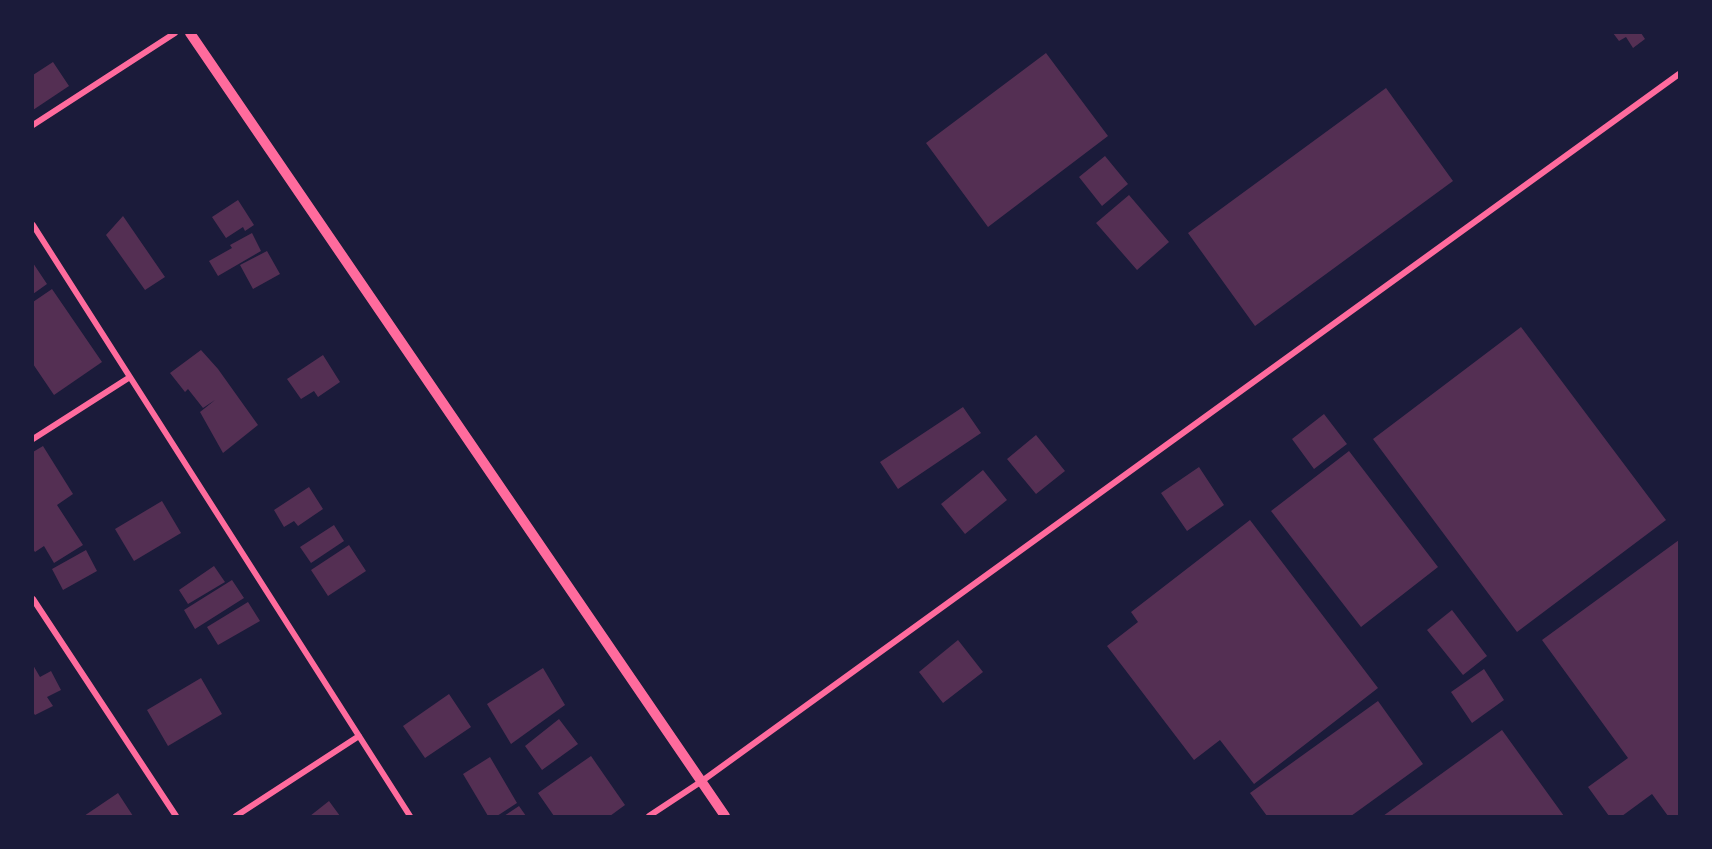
<!DOCTYPE html>
<style>
body{margin:0}
#map{position:relative;width:1712px;height:849px;overflow:hidden;background:#1b1b3a;font-family:Inter,sans-serif}
canvas{display:block}
.frame{position:absolute;inset:0;border:34px solid #1b1b3a;pointer-events:none}
</style>
<div id="map">
<canvas width="1712" height="849"></canvas>
<div class="frame"></div>
</div>
<script>
const g = document.querySelector('canvas').getContext('2d');
g.lineJoin = 'round';
function paint(path, color) { g.fillStyle = color; g.fill(path, 'evenodd'); }
const poly = rows => new Path2D(rows.map(r => 'M' + r).join(''));
function stroke(path, color, width, dash) { g.strokeStyle = color; g.lineWidth = width; g.lineCap = dash ? 'butt' : 'round'; g.setLineDash(dash || []); g.stroke(path); }
paint(poly([
 [1613,33,1641,33,1645,39,1633,48,1626,37,1619,41],
 [1046,53,1108,136,988,227,926,143],
 [53,62,69,86,33,110,33,75],
 [1386,88,1453,181,1255,326,1188,233],
 [1105,156,1128,184,1102,206,1079,177],
 [1129,195,1169,242,1137,270,1096,223],
 [238,200,254,225,245,231,243,227,226,238,212,217],
 [123,216,165,277,145,290,106,235],
 [252,233,261,251,218,276,209,261,232,248,230,245],
 [267,251,280,274,253,289,240,265],
 [33,263,47,284,33,294],
 [52,289,102,362,54,395,33,364,33,302],
 [1521,327,1666,520,1517,632,1373,439],
 [201,350,218,369,258,425,223,453,200,412,215,400,203,408,188,389,185,392,170,373],
 [323,355,340,382,318,397,314,391,301,399,287,379],
 [963,407,981,433,898,489,880,462],
 [1324,414,1347,444,1314,469,1292,439],
 [1036,435,1065,471,1036,494,1007,459],
 [43,446,73,494,57,505,83,545,54,563,44,546,35,552,33,549,33,452],
 [1349,451,1438,567,1361,627,1271,511],
 [1199,467,1224,505,1187,531,1161,493],
 [983,470,1007,500,965,534,941,504],
 [309,487,323,509,298,526,294,521,284,527,274,510],
 [162,501,181,533,134,561,115,529],
 [1250,520,1378,688,1254,784,1220,740,1194,760,1107,646,1138,622,1131,612],
 [334,525,344,541,311,563,300,547],
 [1679,540,1679,816,1668,816,1652,794,1622,816,1609,816,1588,787,1628,758,1542,640],
 [349,545,366,571,328,596,311,570],
 [86,550,97,571,63,590,52,569],
 [214,566,225,582,188,604,179,590],
 [232,580,244,598,195,629,184,610],
 [248,602,260,621,218,645,207,627],
 [1452,610,1487,656,1463,675,1427,630],
 [958,640,983,672,943,703,919,672],
 [33,665,40,677,51,671,61,690,47,697,53,706,35,715,33,712],
 [543,668,565,705,511,744,487,704],
 [1484,669,1504,700,1472,723,1451,692],
 [201,678,222,714,168,746,147,710],
 [449,694,471,727,425,758,403,726],
 [1378,701,1423,764,1351,816,1267,816,1250,793],
 [559,719,578,744,542,770,525,746],
 [1502,730,1564,816,1383,816],
 [591,756,625,805,610,816,554,816,538,793],
 [490,757,517,803,497,816,488,816,463,774],
 [118,793,133,816,84,816],
 [329,801,340,816,310,816],
 [519,806,526,816,504,816]
]), '#542f53');
stroke(poly([
 [33,125,175,33],
 [33,225,410,816],
 [33,439,130,377],
 [33,599,176,816],
 [236,816,359,736],
 [649,816,702,781,1679,74]
]), '#ff6b9d', 6);
stroke(poly([
 [190,33,725,816]
]), '#ff6b9d', 10);
</script>
